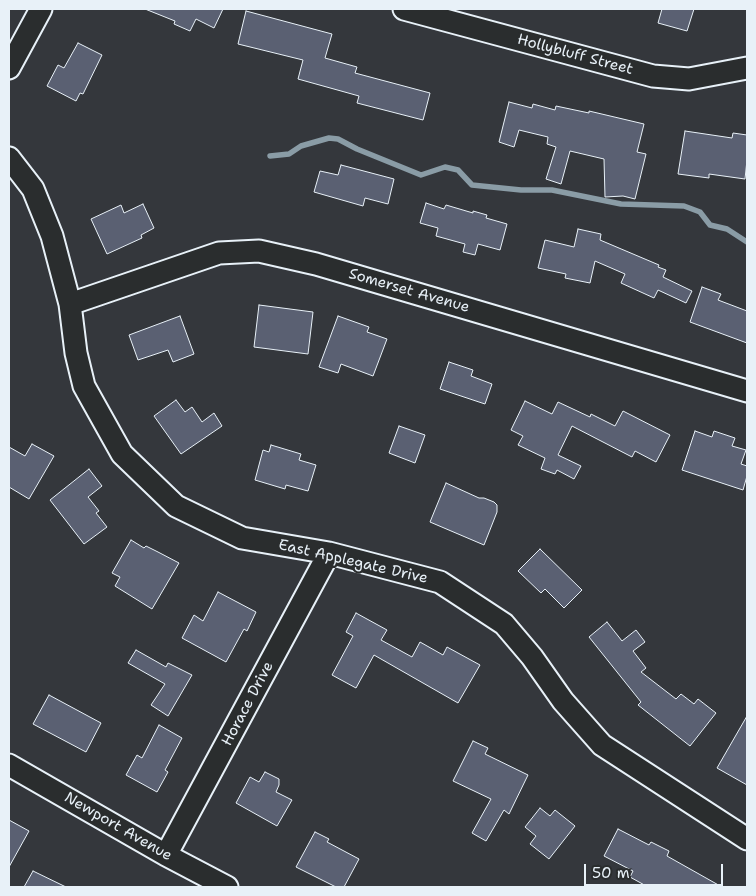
<!DOCTYPE html>
<style>
body{margin:0}
#map{position:relative;width:756px;height:896px;overflow:hidden;background:#34373c;font-family:"Shantell Sans",sans-serif}
canvas{display:block}
.frame{position:absolute;inset:0;border:10px solid #e8f1f8;pointer-events:none}
.scale{position:absolute;left:584px;top:864px;width:139px;height:22px;box-sizing:border-box;border:2px solid #e8f1f8;border-top:0;padding-left:6px;font-size:15px;line-height:18px;white-space:nowrap;color:#e8f1f8;-webkit-text-stroke:4px #2a2d2e;paint-order:stroke}
</style>
<div id="map">
<canvas width="756" height="896"></canvas>
<div class="frame"></div>
<div class="scale">50 m</div>
</div>
<script>
const g = document.querySelector('canvas').getContext('2d');
g.lineJoin = 'round';
const poly = rows => new Path2D(rows.map(r => 'M' + r).join(''));
function stroke(path, color, width, dash) { g.strokeStyle = color; g.lineWidth = width; g.lineCap = dash ? 'butt' : 'round'; g.setLineDash(dash || []); g.stroke(path); }
function paint(path, color) { g.fillStyle = color; g.fill(path, 'evenodd'); }
function drawText(font, color, halo, rows, align = 'center') {
  g.font = font + ' "Shantell Sans",sans-serif'; g.lineWidth = 4.5; g.setLineDash([]); g.textBaseline = 'middle'; g.strokeStyle = halo; g.fillStyle = color; for (const [text, x, y, turn = 0] of rows) {
    g.save(); g.translate(x, y); g.rotate((+turn || 0) * Math.PI / 180); g.textAlign = isNaN(turn) ? turn : align; if (halo) g.strokeText(text, 0, 0); g.fillText(text, 0, 0); g.restore();
  }
}
stroke(poly([
 [270,156,289,154,301,146,329,138,338,139,357,149,421,175,445,167,458,170,472,185,521,190,552,190,621,204,684,206,700,212,710,225,727,229,747,242]
]), '#8a9ca6', 5.5);
const building = poly([
 [145,9,223,9,214,28,196,19,190,31,174,24,175,21,145,9],
 [662,9,694,9,687,31,658,23,662,9],
 [246,11,332,34,325,58,357,67,355,73,430,93,423,120,357,103,359,96,298,79,303,60,238,44,246,11],
 [78,43,102,55,83,94,80,93,76,101,47,86,58,65,64,68,78,43],
 [509,102,532,108,533,104,555,110,556,106,589,113,589,111,644,124,637,152,646,154,635,199,623,196,605,197,604,159,570,151,561,184,546,179,556,147,547,144,548,137,519,130,514,147,499,142,509,102],
 [685,131,732,138,733,133,747,135,747,160,745,179,709,174,709,178,678,174,685,131],
 [341,165,394,179,388,204,365,198,363,206,314,192,320,171,338,175,341,165],
 [426,203,444,209,446,205,473,213,473,211,487,215,486,218,507,224,500,250,478,244,475,255,463,252,465,244,436,236,438,228,420,223,426,203],
 [143,204,154,228,141,235,142,238,107,254,91,219,121,205,124,213,143,204],
 [578,229,601,234,600,240,659,265,658,267,666,270,663,277,692,291,686,303,658,290,654,298,621,283,625,274,595,261,590,283,565,278,566,274,538,268,545,240,574,247,578,229],
 [702,287,721,294,718,300,747,311,747,343,690,322,702,287],
 [259,305,313,312,308,354,254,347,259,305],
 [180,316,194,354,173,362,168,350,138,360,129,335,180,316],
 [338,316,369,327,367,332,387,339,373,376,341,364,338,373,319,367,338,316],
 [449,362,473,370,471,376,492,384,485,404,440,389,449,362],
 [176,400,185,412,192,407,202,422,214,413,222,426,181,454,154,416,176,400],
 [525,401,552,414,558,402,590,417,591,414,615,426,623,411,670,435,656,462,635,451,632,457,572,426,558,455,581,466,574,479,557,470,555,474,541,469,545,458,518,445,523,436,511,430,525,401],
 [399,426,425,435,415,463,389,453,399,426],
 [695,431,712,437,714,431,735,438,732,446,746,450,741,464,747,466,747,476,743,490,682,470,695,431],
 [32,444,54,456,29,499,9,487,9,447,25,456,32,444],
 [271,445,301,454,299,460,316,465,308,491,286,485,285,489,255,480,263,450,269,452,271,445],
 [89,469,102,486,88,497,99,511,96,513,107,527,84,544,50,500,89,469],
 [446,483,479,498,484,498,494,502,497,505,497,512,484,545,430,522,446,483],
 [131,540,144,548,146,546,158,552,179,563,152,609,115,586,120,577,112,573,131,540],
 [540,549,582,590,564,608,545,589,541,593,518,571,540,549],
 [218,592,256,612,247,631,244,629,226,662,182,638,194,615,203,621,218,592],
 [356,613,387,630,381,640,412,657,420,642,443,655,447,647,480,665,458,703,374,655,356,688,332,675,353,636,346,632,356,613],
 [607,622,622,641,636,630,645,642,633,651,646,668,641,672,676,699,681,694,694,704,698,699,716,713,690,746,638,705,641,702,589,637,607,622],
 [136,650,166,667,168,663,192,675,168,716,151,705,165,684,128,663,136,650],
 [49,695,101,723,86,752,33,724,49,695],
 [747,716,747,785,717,768,747,716],
 [159,725,182,738,165,770,168,772,157,792,126,775,137,755,142,758,159,725],
 [473,741,488,748,485,754,528,775,509,814,504,810,486,841,472,833,491,799,453,781,473,741],
 [265,772,279,779,279,785,276,792,292,800,277,826,236,803,250,777,259,782,265,772],
 [540,808,550,816,555,810,575,826,549,859,530,844,536,836,525,827,540,808],
 [9,820,29,831,9,867,9,820],
 [618,829,649,845,651,842,669,851,667,856,722,887,648,887,630,877,633,871,604,856,618,829],
 [315,832,329,839,327,842,359,859,344,887,336,887,296,867,315,832],
 [33,871,66,887,24,887,33,871]
]);
paint(building, '#5a6072');
stroke(building, '#e8f1f8', 1);
const minor = poly([
 [404,9,653,76,689,79,747,68],
 [9,68,41,9],
 [9,158,33,189,52,236,70,304,76,353,84,386,122,454,176,506,242,538,329,553,440,582,504,624,532,657,563,701,602,745,747,839],
 [70,304,219,253,259,251,316,264,747,391],
 [9,765,166,855,227,887],
 [166,855,329,553]
]);
stroke(minor, '#e8f1f8', 25);
stroke(minor, '#2a2d2e', 21);
drawText('15px', '#e8f1f8', '#2a2d2e', [
 ["Hollybluff Street",575,55,15],
 ["Somerset Avenue",409,291,16],
 ["East Applegate Drive",353,562,13],
 ["Horace Drive",248,704,-62],
 ["Newport Avenue",118,827,30]
]);
</script>
